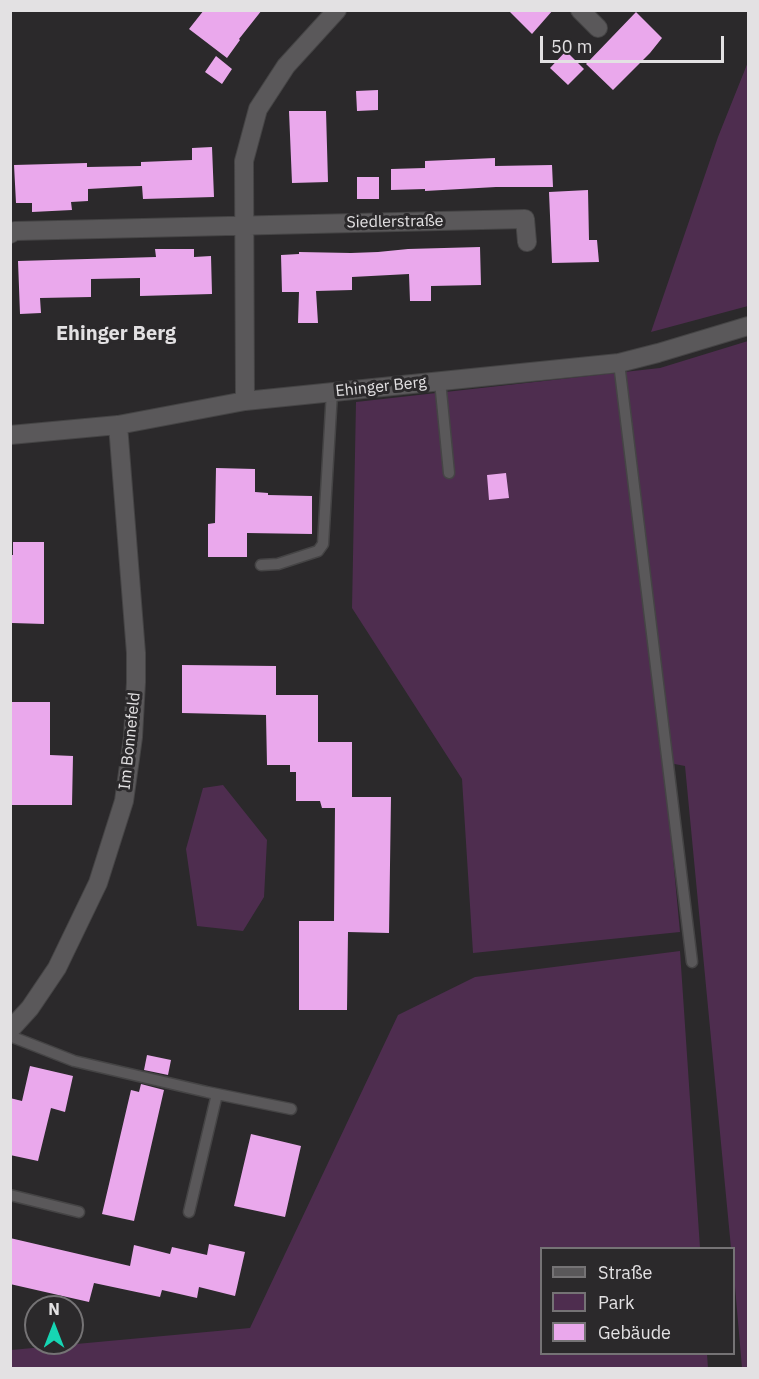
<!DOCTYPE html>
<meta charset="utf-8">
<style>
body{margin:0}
#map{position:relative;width:759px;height:1379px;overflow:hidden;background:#2b292b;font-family:"IBM Plex Sans",sans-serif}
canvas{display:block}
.frame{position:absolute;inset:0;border:12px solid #e3e1e3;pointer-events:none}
.legend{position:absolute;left:540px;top:1247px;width:195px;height:108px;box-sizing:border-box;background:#2b292b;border:2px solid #757375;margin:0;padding:8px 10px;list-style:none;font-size:18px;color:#e3e1e3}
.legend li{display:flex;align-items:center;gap:12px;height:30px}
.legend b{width:30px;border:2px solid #757375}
.north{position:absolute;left:24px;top:1295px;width:60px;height:60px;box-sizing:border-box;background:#2b292b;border:2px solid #757375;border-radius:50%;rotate:0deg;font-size:16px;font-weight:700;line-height:24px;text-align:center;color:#e3e1e3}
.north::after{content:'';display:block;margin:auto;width:21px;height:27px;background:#16d5b3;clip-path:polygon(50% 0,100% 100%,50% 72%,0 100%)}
.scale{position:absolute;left:540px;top:36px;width:184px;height:27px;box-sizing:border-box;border:3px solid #e3e1e3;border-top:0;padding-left:8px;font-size:18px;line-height:21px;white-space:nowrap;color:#e3e1e3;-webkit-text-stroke:4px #2b292b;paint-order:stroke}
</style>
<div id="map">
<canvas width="759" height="1379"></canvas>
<div class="frame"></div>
<ul class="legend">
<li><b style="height:8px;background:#5a585a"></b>Straße</li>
<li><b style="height:16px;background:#4e2d4f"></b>Park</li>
<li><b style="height:16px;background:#eaa8ec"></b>Gebäude</li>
</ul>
<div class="north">N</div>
<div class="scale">50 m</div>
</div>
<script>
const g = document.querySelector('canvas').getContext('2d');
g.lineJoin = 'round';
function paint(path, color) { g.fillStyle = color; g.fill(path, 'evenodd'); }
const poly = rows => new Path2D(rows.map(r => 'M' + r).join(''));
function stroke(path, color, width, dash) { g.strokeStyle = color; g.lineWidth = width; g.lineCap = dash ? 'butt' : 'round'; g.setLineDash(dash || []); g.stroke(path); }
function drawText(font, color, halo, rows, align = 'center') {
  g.font = font + ' "IBM Plex Sans",sans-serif'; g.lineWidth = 6; g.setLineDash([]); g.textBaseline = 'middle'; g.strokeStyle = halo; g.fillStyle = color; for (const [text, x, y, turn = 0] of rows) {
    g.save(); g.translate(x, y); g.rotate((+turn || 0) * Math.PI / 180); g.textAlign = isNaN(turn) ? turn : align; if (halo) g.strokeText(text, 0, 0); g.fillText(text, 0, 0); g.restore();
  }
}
paint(poly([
 [748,62,748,306,651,332,718,137],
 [748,341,748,1368,742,1368,734,1275,734,1248,731,1248,685,766,664,762,680,932,473,953,462,779,352,608,356,402,660,368],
 [223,785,267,840,264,897,243,931,197,926,186,849,203,788],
 [680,951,700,1248,542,1248,542,1354,707,1354,708,1368,11,1368,11,1350,250,1328,398,1015,475,977]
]), '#4e2d4f');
paint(poly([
 [204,10,262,10,239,39,240,40,227,58,189,29],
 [508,10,553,10,532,34],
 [636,12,662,38,650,53,613,90,586,64],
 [566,51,584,69,568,85,550,68],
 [216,56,232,69,222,84,205,72],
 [378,90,378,110,357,111,356,91],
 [289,111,326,111,328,182,292,183],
 [212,147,214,197,143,199,142,186,88,189,88,201,71,202,72,210,32,212,32,203,16,203,14,165,87,163,87,167,141,166,141,162,192,160,192,148],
 [495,158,495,166,552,165,553,187,496,187,425,191,425,189,391,190,391,169,425,168,425,161],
 [357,177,379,177,379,199,357,199],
 [588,190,589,240,597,240,599,262,552,263,549,192],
 [480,247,481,285,431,286,431,301,410,301,409,274,352,277,352,290,316,291,318,323,298,323,299,292,282,292,281,255,299,254,299,252,351,253,378,252,408,249],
 [155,249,194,249,194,257,211,256,212,294,140,296,140,278,91,279,91,297,40,298,41,313,20,314,18,261,156,257],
 [216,468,255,469,255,492,268,493,268,495,312,496,312,534,247,533,247,557,208,557,208,524,215,523],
 [506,473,509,498,489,500,487,475],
 [13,542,44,542,44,624,12,623,10,555,13,555],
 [182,665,276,666,276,695,318,695,318,742,352,742,352,797,391,797,389,933,348,932,347,1010,299,1010,299,921,334,921,335,808,322,808,320,801,296,801,296,772,290,772,290,765,267,765,266,715,182,713],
 [10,702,50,702,50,755,73,756,72,805,10,805],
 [147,1055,171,1060,168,1075,144,1070],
 [30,1066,73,1076,65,1112,51,1108,38,1161,10,1155,10,1098,22,1101],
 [141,1084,164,1090,134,1221,102,1214,131,1090,139,1092],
 [251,1134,301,1146,285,1217,234,1206],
 [10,1238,130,1266,134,1245,170,1254,172,1247,207,1255,209,1244,245,1252,235,1296,199,1287,197,1298,162,1290,160,1297,94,1283,89,1302,10,1284]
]), '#eaa8ec');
const lane = poly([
 [619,363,692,962],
 [440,381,449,473],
 [261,565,278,564,318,551,323,544,332,392],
 [10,1036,74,1061,207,1092,291,1109],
 [10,1195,79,1212],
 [189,1212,217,1094]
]);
const street = poly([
 [580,10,598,28],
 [10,234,15,231,525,219,527,242],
 [245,401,244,161,258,109,286,66,337,10],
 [10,435,118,425,245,401,619,363,658,353,748,326],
 [10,1030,30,1008,57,968,98,883,124,801,133,737,136,682,136,653,118,425]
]);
stroke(lane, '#454445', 13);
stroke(street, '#454445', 20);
stroke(lane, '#5a585a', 10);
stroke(street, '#5a585a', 18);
drawText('16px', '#e3e1e3', '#2b292b', [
 ["Siedlerstraße",395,222,-1],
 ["Ehinger Berg",381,387,-6],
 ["Im Bonnefeld",130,741,-84]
]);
drawText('bold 20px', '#e3e1e3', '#2b292b', [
 ["Ehinger Berg",116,334]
]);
</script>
